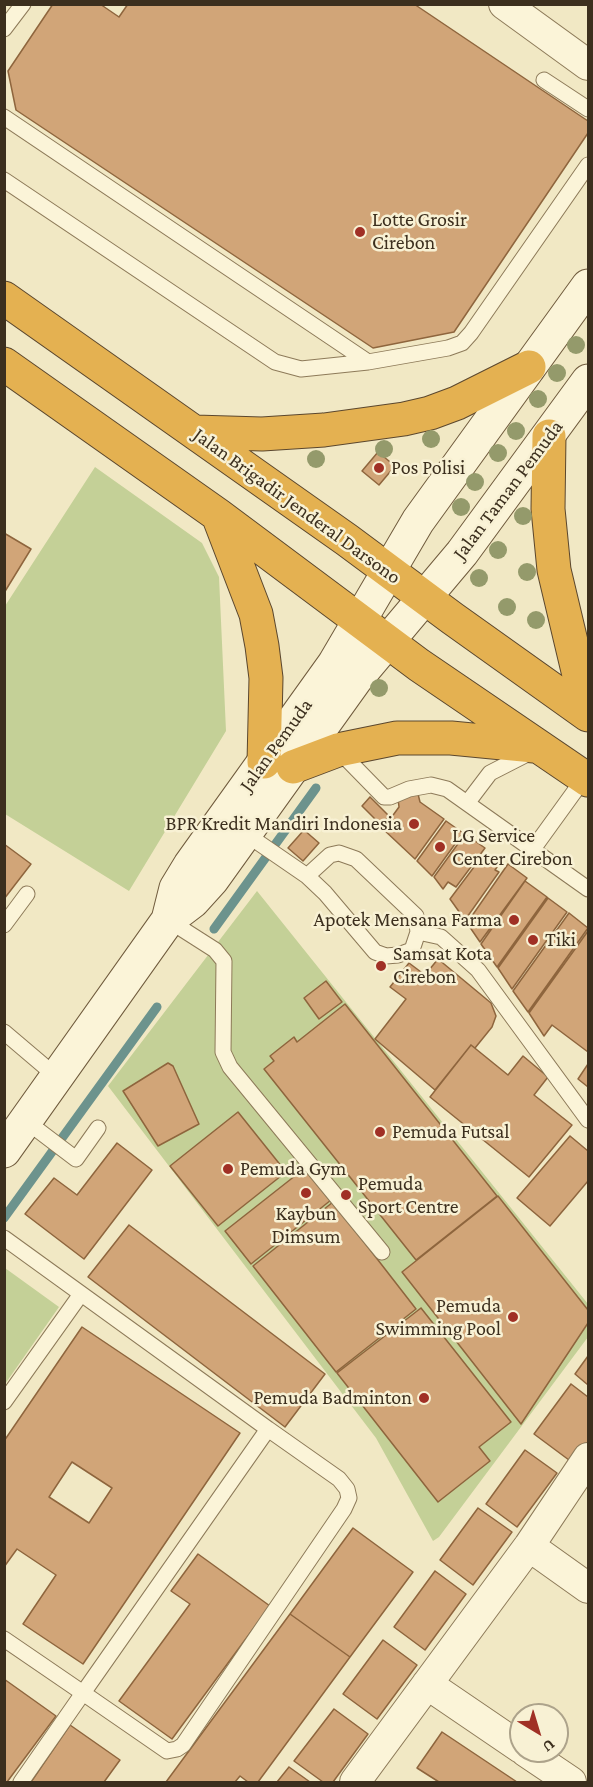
<!DOCTYPE html>
<style>
body{margin:0}
#map{position:relative;width:593px;height:1787px;overflow:hidden;background:#f1e8c4;font-family:"Crimson Pro",serif}
canvas{display:block}
.frame{position:absolute;inset:0;border:6px solid #3c2f1e;pointer-events:none}
.north{position:absolute;left:509px;top:1703px;width:60px;height:60px;box-sizing:border-box;background:#f8f1d4;border:2px solid #ada38b;border-radius:50%;rotate:142deg;font-size:16px;font-weight:700;line-height:24px;text-align:center;color:#3c2f1e}
.north::after{content:'';display:block;margin:auto;width:21px;height:27px;background:#a03025;clip-path:polygon(50% 0,100% 100%,50% 72%,0 100%)}
</style>
<div id="map">
<canvas width="593" height="1787"></canvas>
<div class="frame"></div>
<div class="north">U</div>
</div>
<script>
const g = document.querySelector('canvas').getContext('2d');
g.lineJoin = 'round';
function paint(path, color) { g.fillStyle = color; g.fill(path, 'evenodd'); }
const poly = rows => new Path2D(rows.map(r => 'M' + r).join(''));
function stroke(path, color, width, dash) { g.strokeStyle = color; g.lineWidth = width; g.lineCap = dash ? 'butt' : 'round'; g.setLineDash(dash || []); g.stroke(path); }
function drawText(font, color, halo, rows, align = 'center') {
  g.font = font + ' "Crimson Pro",serif'; g.lineWidth = 5; g.setLineDash([]); g.textBaseline = 'middle'; g.strokeStyle = halo; g.fillStyle = color; for (const [text, x, y, turn = 0] of rows) {
    g.save(); g.translate(x, y); g.rotate((+turn || 0) * Math.PI / 180); g.textAlign = isNaN(turn) ? turn : align; if (halo) g.strokeText(text, 0, 0); g.fillText(text, 0, 0); g.restore();
  }
}
paint(poly([
 [95,467,202,543,219,577,226,731,129,891,5,814,5,606],
 [257,891,588,1304,588,1337,439,1537,433,1541,376,1438,108,1086],
 [5,1268,59,1307,5,1384]
]), '#c4d097');
stroke(poly([
 [214,929,316,788],
 [4,1218,157,1007]
]), '#6c938d', 9);
const building = poly([
 [53,4,100,4,119,17,128,4,414,4,588,121,588,133,454,332,373,348,16,110,8,71,53,4],
 [378,452,395,466,379,485,362,471,378,452],
 [4,533,31,549,4,593,4,533],
 [418,794,420,802,444,819,415,859,383,829,399,807,398,799,418,794],
 [370,797,389,816,382,826,362,806,370,797],
 [446,821,463,833,432,876,417,861,446,821],
 [304,830,319,843,303,861,288,848,304,830],
 [465,834,485,848,456,887,448,882,443,889,434,877,465,834],
 [4,844,31,864,4,899,4,844],
 [480,859,484,862,486,859,497,867,495,870,499,872,465,920,450,899,480,859],
 [508,864,527,878,480,942,467,923,508,864],
 [525,881,547,897,497,967,481,944,525,881],
 [548,898,567,912,512,989,498,968,548,898],
 [569,913,588,928,528,1012,513,991,569,913],
 [588,931,588,1052,552,1025,544,1036,529,1013,588,931],
 [438,959,491,1003,496,1016,492,1027,475,1048,471,1045,435,1090,375,1039,406,999,390,987,409,963,425,975,438,959],
 [326,981,342,1002,319,1019,304,998,326,981],
 [345,1004,497,1196,416,1260,264,1069,274,1061,270,1056,294,1037,297,1042,345,1004],
 [471,1045,508,1075,523,1056,548,1077,534,1095,572,1125,529,1177,430,1097,471,1045],
 [168,1063,173,1066,199,1124,158,1146,123,1091,168,1063],
 [588,1064,588,1087,578,1079,588,1064],
 [238,1112,286,1172,218,1226,170,1166,238,1112],
 [570,1136,588,1151,588,1181,550,1226,517,1198,570,1136],
 [117,1143,152,1170,84,1259,25,1214,54,1178,77,1195,117,1143],
 [305,1168,331,1200,251,1264,225,1231,305,1168],
 [498,1196,588,1310,588,1323,521,1424,402,1272,498,1196],
 [333,1202,416,1309,336,1372,253,1266,333,1202],
 [129,1225,325,1374,285,1427,88,1277,129,1225],
 [421,1308,511,1422,479,1447,490,1461,438,1502,337,1373,421,1308],
 [82,1327,240,1433,83,1664,23,1624,56,1575,17,1549,4,1567,4,1441,82,1327],
 [72,1462,112,1488,89,1523,49,1497,72,1462],
 [588,1356,588,1385,575,1374,588,1356],
 [571,1384,588,1397,588,1442,573,1463,534,1434,571,1384],
 [525,1450,557,1473,517,1527,486,1504,525,1450],
 [478,1508,512,1532,473,1585,440,1560,478,1508],
 [353,1528,413,1572,350,1657,290,1614,353,1528],
 [198,1554,270,1606,172,1739,119,1701,190,1604,171,1591,198,1554],
 [435,1571,466,1594,425,1650,394,1627,435,1571],
 [290,1614,350,1657,258,1782,248,1782,240,1776,235,1782,166,1782,290,1614],
 [383,1640,417,1665,377,1719,343,1694,383,1640],
 [4,1679,56,1716,7,1782,4,1782,4,1679],
 [334,1709,368,1734,333,1782,323,1782,294,1761,334,1709],
 [70,1725,120,1760,104,1782,31,1782,70,1725],
 [442,1732,517,1782,439,1782,417,1768,442,1732],
 [289,1767,310,1782,277,1782,289,1767]
]);
paint(building, '#d1a578');
stroke(building, '#8e653d', 1.5);
const lane = poly([
 [4,29,23,4],
 [544,80,588,109],
 [4,117,368,362],
 [4,180,275,362,301,369,368,362,448,348,462,343,471,333,588,165],
 [338,750,384,797,390,797,409,789,431,785,447,789,588,889],
 [468,802,490,773,531,752],
 [243,832,307,876,325,893,375,952,386,956,398,955,412,950,418,932,416,916,356,859,339,853,330,855,307,876],
 [533,849,585,777],
 [168,920,215,950,224,961,223,1052,230,1067,382,1252],
 [4,925,27,894],
 [418,932,441,937,478,970,588,1120],
 [4,1032,57,1077],
 [26,1121,76,1159,98,1128],
 [4,1238,268,1429,83,1693,4,1639],
 [4,1402,81,1294],
 [21,1782,83,1693,167,1751,177,1749,183,1745,344,1509,349,1498,347,1489,339,1479,268,1429]
]);
const street = poly([
 [504,4,588,65],
 [529,1546,588,1588],
 [427,1684,521,1748],
 [525,1751,571,1782],
 [355,1782,529,1546,588,1458]
]);
const secondary = poly([
 [168,920,176,888,190,865,334,664,418,521,588,286],
 [4,1151,168,920,193,901,212,880,356,679,462,553,588,381]
]);
const highway = poly([
 [4,298,347,540,452,618,588,715],
 [4,364,218,515,419,665,588,780],
 [195,432,262,434,324,430,404,419,430,413,457,403,529,367],
 [549,436,548,509,554,570,588,713],
 [218,515,256,614,262,646,266,678,264,762],
 [293,767,338,750,397,738,451,738,534,746]
]);
stroke(lane, '#8d7a59', 17);
stroke(street, '#8d7a59', 32);
stroke(secondary, '#6f5a3c', 35);
stroke(highway, '#5b472e', 35);
stroke(lane, '#fbf4d8', 15);
stroke(street, '#fbf4d8', 30);
stroke(secondary, '#fbf4d8', 33);
stroke(highway, '#e4b151', 33);
g.fillStyle = '#949a6b';
for (const [x, y] of [
 [576,345],
 [557,373],
 [538,399],
 [516,431],
 [431,439],
 [384,449],
 [498,453],
 [316,459],
 [475,482],
 [461,507],
 [523,516],
 [498,550],
 [527,572],
 [479,578],
 [507,607],
 [536,620],
 [379,688]
]) { g.beginPath(); g.arc(x, y, 9, 0, 2 * Math.PI); g.fill(); }
for (const [x, y, r, color] of [
 [360,232,6,"#a03025"],
 [379,468,6,"#a03025"],
 [414,824,6,"#a03025"],
 [440,847,6,"#a03025"],
 [514,920,6,"#a03025"],
 [533,940,6,"#a03025"],
 [381,966,6,"#a03025"],
 [380,1132,6,"#a03025"],
 [228,1169,6,"#a03025"],
 [306,1193,6,"#a03025"],
 [346,1195,6,"#a03025"],
 [513,1317,6,"#a03025"],
 [424,1398,6,"#a03025"]
]) { const dot = new Path2D(); dot.arc(x, y, r, 0, 2 * Math.PI); g.fillStyle = color; g.fill(dot); stroke(dot, '#f8f1d4', 2); }
drawText('20px', '#3c2f1e', '#f8f1d4', [
 ["Lotte Grosir",372,220],
 ["Cirebon",372,243],
 ["Pos Polisi",391,468],
 ["BPR Kredit Mandiri Indonesia",402,824,"right"],
 ["LG Service",452,836],
 ["Center Cirebon",452,859],
 ["Apotek Mensana Farma",502,920,"right"],
 ["Tiki",545,940],
 ["Samsat Kota",393,954],
 ["Cirebon",393,977],
 ["Pemuda Futsal",392,1132],
 ["Pemuda Gym",240,1169],
 ["Pemuda",358,1184],
 ["Sport Centre",358,1207],
 ["Kaybun",306,1214,"center"],
 ["Dimsum",306,1237,"center"],
 ["Pemuda",501,1306,"right"],
 ["Swimming Pool",501,1329,"right"],
 ["Pemuda Badminton",412,1398,"right"]
], 'left');
drawText('20px', '#3c2f1e', '#f8f1d4', [
 ["Jalan Taman Pemuda",508,490,-53],
 ["Jalan Brigadir Jenderal Darsono",297,506,36],
 ["Jalan Pemuda",276,745,-54]
]);
</script>
